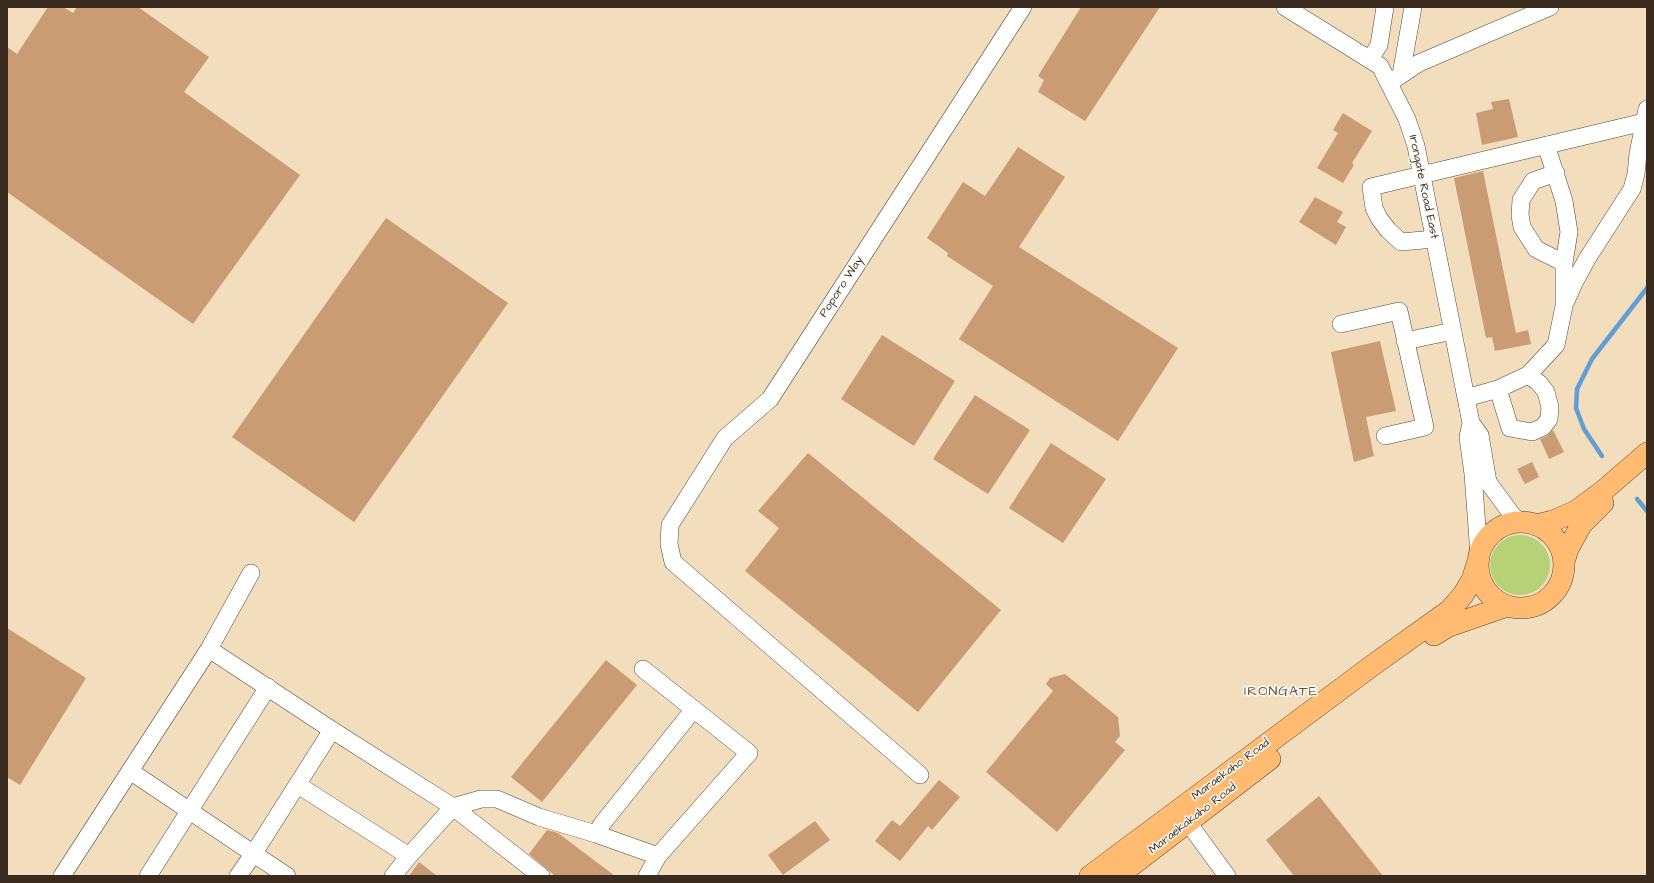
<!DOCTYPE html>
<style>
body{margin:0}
#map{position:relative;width:1654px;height:883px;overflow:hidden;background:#f2ddbd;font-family:"Architects Daughter",sans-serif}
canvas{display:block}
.frame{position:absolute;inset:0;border:8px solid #3b2a1e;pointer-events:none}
</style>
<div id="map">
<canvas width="1654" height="883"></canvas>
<div class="frame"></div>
</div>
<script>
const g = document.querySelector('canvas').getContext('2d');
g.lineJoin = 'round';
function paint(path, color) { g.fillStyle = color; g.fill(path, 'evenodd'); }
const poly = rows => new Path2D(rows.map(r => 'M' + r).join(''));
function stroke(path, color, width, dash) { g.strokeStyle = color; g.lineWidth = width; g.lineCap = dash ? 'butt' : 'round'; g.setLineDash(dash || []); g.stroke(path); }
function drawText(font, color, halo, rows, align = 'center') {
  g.font = font + ' "Architects Daughter",sans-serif'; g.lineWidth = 3; g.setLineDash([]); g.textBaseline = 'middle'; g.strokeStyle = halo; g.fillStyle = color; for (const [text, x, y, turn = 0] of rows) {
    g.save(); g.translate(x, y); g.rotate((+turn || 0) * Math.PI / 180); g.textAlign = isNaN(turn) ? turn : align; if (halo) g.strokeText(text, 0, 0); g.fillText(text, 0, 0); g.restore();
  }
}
paint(poly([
 '1490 565a30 30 0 1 1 60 0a30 30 0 1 1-60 0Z'
]), '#b7d177');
stroke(poly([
 [1602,456,1584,429,1576,408,1577,389,1592,359,1647,288],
 [1637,499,1647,511]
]), '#629ed3', 4.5);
paint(poly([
 [48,7,63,7,73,13,77,7,138,7,209,57,184,92,300,175,193,324,7,192,7,47,17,54],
 [1081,7,1160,7,1085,121,1038,92,1044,80,1038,76],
 [1509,99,1518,137,1482,145,1476,113,1493,109,1491,102],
 [1343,113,1372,131,1352,163,1354,165,1343,183,1317,168,1338,133,1333,130],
 [1018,147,1065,177,1019,247,1178,348,1118,441,959,339,993,286,947,256,948,253,927,238,963,182,985,196],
 [1483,171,1516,333,1528,330,1531,344,1495,351,1492,337,1486,338,1454,178],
 [1315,197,1343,212,1337,222,1346,227,1336,245,1299,222],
 [386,218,508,303,354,522,232,437],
 [882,335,955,381,914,446,841,399],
 [1380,341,1396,411,1366,417,1374,456,1354,462,1331,352],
 [975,395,1030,430,988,494,933,459],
 [1553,430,1564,452,1549,459,1540,439,1547,436],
 [1051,443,1106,479,1063,543,1009,508],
 [808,453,1001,610,918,712,745,571,779,528,758,511],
 [1532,462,1539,477,1525,484,1517,469],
 [7,628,86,678,20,785,7,777],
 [606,660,637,685,542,802,511,777],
 [1065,674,1118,717,1120,736,1115,742,1125,750,1057,832,986,772,1053,691,1046,684,1050,678],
 [939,780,960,797,932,830,928,826,900,861,875,841,892,820,900,826],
 [1319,796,1383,876,1294,876,1266,840],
 [815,821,830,840,783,875,768,855],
 [547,830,558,833,615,876,555,876,529,854],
 [419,862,437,876,409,876]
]), '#ca9c73');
const minor = poly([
 [1285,7,1380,66,1407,119,1416,146,1471,423,1480,435,1488,482,1513,516,1521,522],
 [1370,59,1379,45,1385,7],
 [1401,75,1413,7],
 [1389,83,1419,63,1550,7],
 [1556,173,1533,181,1521,200,1520,215,1522,227,1536,249,1564,263],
 [1434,239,1401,242,1388,230,1379,218,1374,208,1371,187,1644,122],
 [1566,301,1574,283,1587,259,1632,189,1636,174,1638,154,1647,109],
 [1341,324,1399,311,1425,427,1385,436],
 [1405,341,1453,331],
 [1498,389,1510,428,1532,432,1543,427,1549,419,1550,407,1546,392,1539,383,1528,375],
 [1466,398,1498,389,1528,375,1556,345,1564,306,1564,263,1569,232,1564,201,1546,145],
 [1471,423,1468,437,1473,474,1479,554],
 [209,649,332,730,453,807,541,876],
 [643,669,749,753,658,856,647,876],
 [130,771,287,876],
 [920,775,673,562,669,544,670,525,725,438,770,399,1023,7],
 [298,785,409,856],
 [1181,813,1227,876],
 [596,834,658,856],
 [62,876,209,649,251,573],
 [148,876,268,687],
 [238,876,254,853,332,730],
 [393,876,409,856,453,807,481,799,497,799,539,817,596,834,602,824,694,709]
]);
const major = poly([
 '1478 565a43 43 0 1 1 86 0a43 43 0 1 1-86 0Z',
 [1536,525,1553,521,1576,511,1603,491,1647,453],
 [1564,562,1568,549,1581,525,1603,503],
 [1434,635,1449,626,1507,606],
 [1090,876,1373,665,1450,610,1463,595,1472,580,1478,561],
 [1118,876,1270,759]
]);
stroke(minor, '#564536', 18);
stroke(major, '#564536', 22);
stroke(minor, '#fff', 17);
stroke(major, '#ffbb71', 21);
drawText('12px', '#3b2a1e', '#fdfcf7', [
 ["Irongate Road East",1423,187,78],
 ["Poporo Way",842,287,-57],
 ["Maraekaho Road",1231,770,-37],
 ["Maraekakaho Road",1193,819,-38]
]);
g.letterSpacing = '1px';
drawText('14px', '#6d523c', '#fdfcf7', [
 ["IRONGATE",1281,692]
]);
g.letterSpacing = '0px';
</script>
